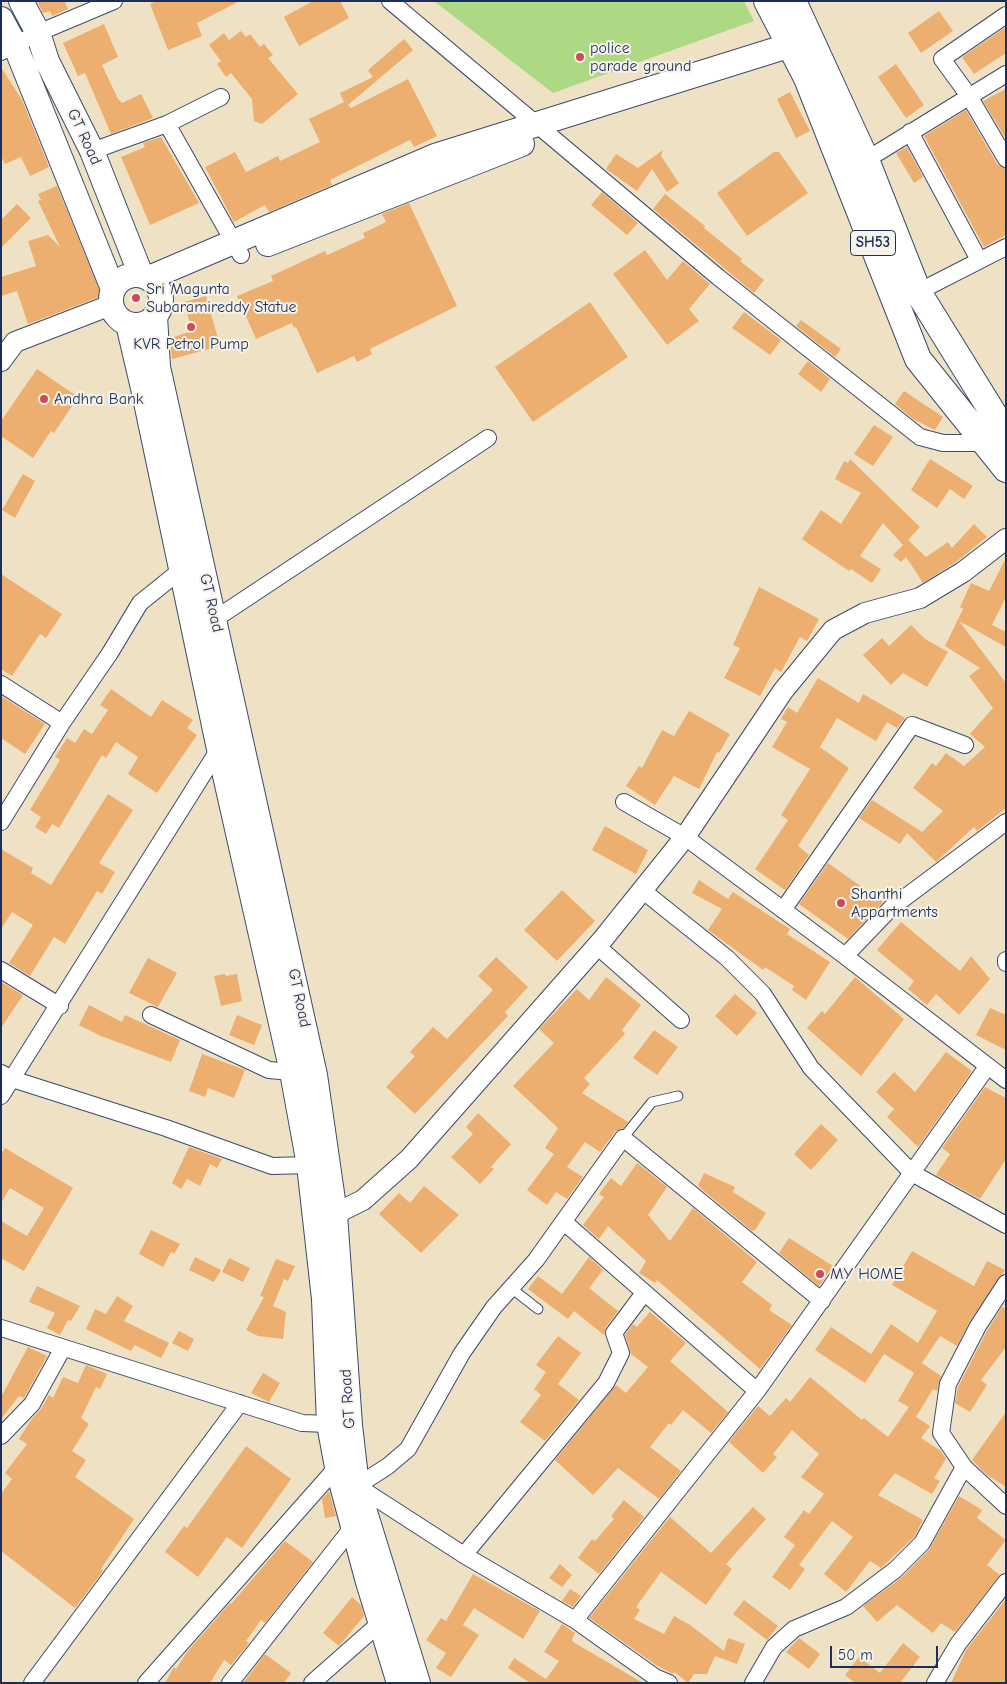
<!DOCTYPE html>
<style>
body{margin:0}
#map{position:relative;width:1007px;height:1684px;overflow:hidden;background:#efe2c4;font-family:"Comic Neue",sans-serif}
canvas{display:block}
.frame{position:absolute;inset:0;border:2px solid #1b2f5e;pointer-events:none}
.scale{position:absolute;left:830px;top:1646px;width:108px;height:22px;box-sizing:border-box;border:2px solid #1b2f5e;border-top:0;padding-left:6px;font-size:15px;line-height:18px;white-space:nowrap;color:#1b2f5e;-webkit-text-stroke:4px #f7f3e8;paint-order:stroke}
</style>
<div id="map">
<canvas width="1007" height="1684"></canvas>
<div class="frame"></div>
<div class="scale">50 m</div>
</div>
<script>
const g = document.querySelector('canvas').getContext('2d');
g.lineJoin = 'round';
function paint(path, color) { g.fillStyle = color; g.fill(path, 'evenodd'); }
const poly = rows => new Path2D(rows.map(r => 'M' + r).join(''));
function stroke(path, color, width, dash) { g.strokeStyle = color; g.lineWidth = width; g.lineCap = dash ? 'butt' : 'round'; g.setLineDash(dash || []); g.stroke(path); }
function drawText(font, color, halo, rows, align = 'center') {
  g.font = font + ' "Comic Neue",sans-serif'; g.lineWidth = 4; g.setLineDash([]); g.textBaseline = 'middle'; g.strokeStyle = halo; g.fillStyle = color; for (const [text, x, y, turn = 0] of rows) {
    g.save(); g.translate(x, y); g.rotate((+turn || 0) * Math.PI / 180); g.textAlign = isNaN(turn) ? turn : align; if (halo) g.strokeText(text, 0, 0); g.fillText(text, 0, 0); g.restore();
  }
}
paint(poly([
 [434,1,744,1,754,21,553,93]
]), '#add985');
paint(poly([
 [37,1,70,1,65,3,68,9,52,16,50,11,43,13],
 [157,1,240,1,197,23,202,36,168,50,150,4],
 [313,1,340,1,349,18,299,46,284,17],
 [939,11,953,31,921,53,908,33],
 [104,24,118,57,102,65,118,99,122,103,141,94,153,118,111,134,85,73,78,76,63,43],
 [1006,27,1006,53,974,74,962,57],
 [241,31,246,37,250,34,260,47,264,44,273,55,268,58,298,94,262,124,254,121,252,99,231,73,226,77,217,64,221,61,209,45,224,33,229,40],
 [404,39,413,50,348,105,351,108,408,79,437,136,414,147,410,140,330,180,332,185,269,212,265,205,234,222,205,167,235,152,246,172,278,156,280,161,320,142,309,119,344,102,340,93,373,77,368,70],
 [896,64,924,105,906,118,878,77],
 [1,67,22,100,49,167,30,176,21,157,5,164,1,156],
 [1006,89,1006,139,983,101],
 [790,92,810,131,796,138,777,99],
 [966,110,997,164,1006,169,1006,235,984,247,924,136],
 [161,137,199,203,150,225,121,157,145,147,143,143],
 [907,147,923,177,914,183,896,153],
 [663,150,661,156,679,183,667,192,652,169,637,191,606,169,616,154,638,168],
 [774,152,779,152,808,193,747,236,717,193],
 [57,186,102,296,28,324,17,291,1,296,1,277,36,266,28,241,48,235,60,247,38,201,41,200,38,194],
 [602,192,638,223,627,235,591,205],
 [665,194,705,226,704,228,742,259,740,261,764,280,754,293,653,209],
 [409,203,457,306,370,349,372,354,357,362,354,356,317,373,296,327,294,328,292,323,256,339,237,296,273,281,271,276,325,251,327,255,365,238,363,233,386,222,382,214],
 [17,204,31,218,1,248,1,220],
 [645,250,667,280,683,261,710,284,689,309,699,321,667,345,613,274],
 [206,296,220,346,172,359,170,338,192,331,184,302],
 [590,302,628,357,533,422,495,367],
 [744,312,781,340,770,355,732,328],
 [801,320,841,349,835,357,796,326],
 [808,361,830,379,821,392,798,374],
 [37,369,78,397,54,433,51,431,33,458,1,436,1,421],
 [904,391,943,417,935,430,913,419,895,404],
 [874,425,893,437,873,466,854,454],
 [850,459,920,527,908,540,926,557,948,542,952,548,974,524,987,537,956,562,923,583,906,557,901,562,893,555,903,545,883,523,860,556,881,569,872,583,851,569,849,571,802,539,821,510,841,524,861,493,835,479,844,461,848,463],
 [930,459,973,486,964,499,950,489,937,508,911,490],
 [23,474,35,481,15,518,2,510],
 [1006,558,1006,597,992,625,1006,632,1006,647,959,621,1006,683,1006,808,977,831,974,827,936,862,907,833,900,844,859,818,872,800,922,832,943,811,913,788,932,763,936,766,946,753,964,766,985,747,970,734,993,708,969,676,980,668,945,646,963,609,960,607,971,583,989,591],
 [1,574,62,614,46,638,40,634,12,676,1,669],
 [759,587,819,619,807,641,800,637,781,672,775,668,760,696,724,678,740,648,733,645],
 [911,625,925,639,948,652,927,687,903,673,891,685,863,655,882,638,889,646],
 [818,678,859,703,863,694,905,718,897,728,887,722,876,741,837,718,820,747,849,768,798,846,809,855,785,890,755,869,788,820,781,815,810,769,772,747,787,722,781,719,788,707,797,713],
 [111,689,151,717,162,700,193,720,187,728,197,735,157,793,128,774,138,757,116,742,106,758,102,755,59,828,52,824,46,834,35,827,41,817,30,810,60,760,55,757,67,738,75,743,84,729,92,734,108,710,100,705],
 [1,696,45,724,25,754,1,738],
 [689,711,730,734,719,753,717,752,699,789,674,776,655,805,626,786,639,766,642,768,662,730,674,736],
 [108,794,133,810,99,863,115,872,102,894,97,891,65,944,54,937,30,976,9,963,33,925,12,912,1,929,1,849,33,868,31,873,51,885],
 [605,826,648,850,636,874,592,850],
 [828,863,883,902,848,939,799,904],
 [699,880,728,899,733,892,790,929,787,934,830,962,806,1000,792,990,794,986,765,967,763,970,708,930,722,909,692,893],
 [562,890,595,921,557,961,524,930],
 [901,922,960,971,971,956,990,979,959,1015,936,994,927,1005,908,989,914,981,877,950],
 [496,957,528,987,505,1012,508,1016,415,1114,386,1087,415,1056,410,1052,433,1027,447,1039,493,990,478,976],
 [148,958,177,973,158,1007,129,993],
 [225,974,226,976,237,974,242,1001,221,1006,214,976],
 [606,977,641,1005,622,1030,625,1034,584,1078,590,1084,582,1093,628,1122,623,1128,615,1132,600,1152,585,1142,567,1167,583,1177,567,1199,556,1192,547,1205,527,1190,554,1154,545,1148,558,1128,513,1086,554,1043,539,1029,577,989,589,1000],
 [855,977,904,1019,861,1076,807,1028,822,1011,825,1014],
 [1,982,23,995,1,1028],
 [735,994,757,1013,737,1036,715,1016],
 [89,1005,122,1022,125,1015,180,1040,171,1062,101,1036,79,1025],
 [990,1008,1006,1015,1006,1050,976,1035],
 [237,1015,262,1025,254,1045,229,1035],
 [654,1030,678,1047,657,1075,633,1058],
 [946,1052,972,1071,918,1147,887,1117,894,1109,876,1092,894,1072,915,1092],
 [202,1054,245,1070,234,1098,208,1088,205,1097,189,1091],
 [985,1087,1006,1098,1006,1159,980,1199,936,1175,950,1154,942,1148],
 [478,1113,511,1144,491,1167,494,1169,480,1184,451,1157,473,1134,466,1127],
 [821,1124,838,1140,811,1170,794,1154],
 [189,1147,222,1159,217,1168,210,1164,200,1186,187,1179,181,1189,172,1183],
 [5,1148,73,1188,24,1271,1,1258,1,1221,27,1236,44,1208,10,1188,1,1203,1,1154],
 [637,1163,667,1187,648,1215,670,1241,693,1208,757,1262,742,1282,772,1305,769,1310,792,1325,760,1369,657,1280,655,1283,639,1273,646,1261,608,1226,599,1239,583,1225,604,1197,599,1194,611,1178,621,1186],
 [704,1173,735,1187,733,1192,766,1213,755,1230,752,1231,698,1186],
 [424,1186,459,1215,421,1253,379,1214,399,1193,410,1203],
 [151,1230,180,1244,174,1254,171,1252,163,1267,139,1254],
 [789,1238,833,1266,819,1286,779,1253],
 [912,1251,974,1286,987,1261,1005,1270,970,1321,957,1346,940,1336,922,1363,941,1376,937,1391,933,1389,916,1417,930,1426,921,1438,941,1451,946,1459,934,1478,940,1481,932,1494,895,1473,878,1495,923,1520,914,1537,881,1568,870,1561,846,1592,824,1574,853,1537,832,1521,799,1565,805,1569,790,1590,772,1577,795,1545,784,1537,804,1510,809,1514,824,1494,801,1477,819,1454,792,1430,773,1454,777,1457,763,1473,729,1442,758,1406,770,1416,786,1398,790,1402,810,1377,862,1420,864,1418,888,1437,909,1407,898,1401,914,1373,884,1354,865,1383,815,1350,831,1327,871,1354,891,1324,918,1343,937,1311,892,1285],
 [195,1257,221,1270,214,1282,189,1270],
 [589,1257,603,1270,589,1288,618,1311,606,1327,604,1335,574,1311,568,1319,528,1289,538,1276,562,1294],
 [229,1258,250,1268,243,1282,222,1272],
 [276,1259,295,1266,288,1281,284,1279,273,1306,286,1312,283,1339,258,1336,246,1330,264,1297,260,1296],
 [37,1286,80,1306,71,1321,68,1320,60,1335,47,1328,55,1313,29,1302],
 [117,1296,133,1306,124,1321,169,1343,161,1358,135,1345,131,1351,86,1329,95,1309,106,1314],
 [1002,1307,1006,1309,1006,1347,981,1380,987,1385,970,1412,955,1403,958,1387,987,1331],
 [650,1312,686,1343,670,1361,728,1412,711,1433,683,1410,671,1425,669,1423,650,1447,681,1471,659,1499,618,1468,593,1495,555,1460,616,1385,626,1393,648,1367,631,1354,625,1335,633,1324,637,1327],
 [179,1331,194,1339,188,1351,172,1343],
 [558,1336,581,1353,558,1384,579,1400,545,1441,520,1422,541,1395,534,1389,546,1372,536,1365],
 [28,1347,47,1356,24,1398,19,1396,1,1419,1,1397],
 [86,1365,107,1374,100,1389,96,1387,81,1418,89,1424,72,1451,86,1460,75,1477,134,1519,101,1569,103,1571,75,1608,1,1551,1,1494,12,1479,5,1473,27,1444,19,1439,31,1420,41,1409,49,1395,53,1398,63,1377,78,1383],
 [263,1373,280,1383,269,1402,251,1393],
 [1006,1412,1006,1487,987,1475,972,1460],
 [246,1446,291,1479,242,1548,227,1537,198,1577,165,1552,184,1526,187,1528],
 [329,1491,336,1516,325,1518,322,1499],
 [959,1496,982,1510,977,1518,1006,1540,987,1565,1000,1575,955,1632,941,1623,933,1633,897,1605,877,1622,863,1606,901,1578,929,1550],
 [624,1500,644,1517,599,1574,578,1558,592,1539,595,1541,614,1519,611,1516],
 [753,1507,766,1519,726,1564,732,1569,706,1605,661,1572,636,1607,640,1610,634,1619,664,1634,674,1616,690,1625,724,1651,728,1638,745,1644,737,1664,715,1656,707,1674,694,1674,688,1683,674,1672,673,1674,656,1665,589,1618,670,1517,711,1553],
 [285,1541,313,1562,265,1623,261,1620,246,1641,249,1643,231,1665,224,1660,210,1683,165,1683,174,1667,176,1669,187,1652,230,1603,231,1604],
 [560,1564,572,1575,562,1587,549,1578],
 [473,1574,540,1611,523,1639,474,1608,463,1625,479,1635,451,1677,436,1668,446,1653,426,1640,441,1618,446,1621],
 [570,1589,581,1596,573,1607,562,1601],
 [352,1597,361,1605,364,1616,339,1646,323,1633],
 [1006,1599,1006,1683,951,1683,966,1650],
 [744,1600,778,1626,767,1640,733,1614],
 [562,1624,575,1633,572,1639,573,1642,643,1683,530,1683,508,1668,514,1658,546,1679,559,1661,544,1652],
 [799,1638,820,1654,809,1669,786,1652],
 [903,1643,920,1657,900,1683,855,1683,845,1675,859,1657,880,1673],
 [265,1654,291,1673,284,1683,244,1682]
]), '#ecaf6f');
const service = poly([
 [623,1138,652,1102,678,1096],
 [511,1288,538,1309]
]);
const minor = poly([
 [390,1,718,277,920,437,943,443,991,443],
 [1006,15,942,59,969,96,1006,159],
 [1,52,38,33,114,1],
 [167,124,241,255],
 [910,132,979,260],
 [92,151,167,124,221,97],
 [866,160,1006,74],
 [918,292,1006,247],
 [204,621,215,619,488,438],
 [1,684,62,723],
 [624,802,685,837,845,956,1006,1080],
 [1,822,62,723,110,653,140,603,181,570],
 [642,890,727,958,763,994,811,1068,912,1173,1006,1225],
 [783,910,912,725,965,745],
 [597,946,681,1020],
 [845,956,891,908,1006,822],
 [1006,960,1006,963],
 [1,970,60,1006],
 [151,1015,269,1070,292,1072],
 [1,1073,12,1079,166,1128,272,1166,309,1165],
 [1,1096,219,749],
 [564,1222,757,1391],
 [1006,1283,978,1326,948,1384,941,1433,964,1467,1006,1506],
 [1,1328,302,1423,329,1424],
 [1,1436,32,1404,63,1348],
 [464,1555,606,1383,621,1353,614,1333,644,1293],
 [575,1620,757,1391,987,1067],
 [32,1683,240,1403],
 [146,1683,337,1467],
 [230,1683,352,1528],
 [312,1683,380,1623],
 [669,1683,655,1677,575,1620,464,1555,357,1486,388,1466,408,1449,462,1353,494,1307,536,1260,623,1138,822,1301],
 [753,1683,774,1647,794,1629,846,1607,895,1570,922,1543,964,1467],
 [935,1683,958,1644,1006,1582]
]);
const tertiary = poly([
 [1,361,15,342,111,305],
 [335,1214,363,1200,409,1159,603,939,685,837,783,691,833,630,865,613,920,598,963,572,1006,539]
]);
const secondary = poly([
 [21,1,38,33,47,61,92,151,141,275],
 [1,19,15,45,113,289],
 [268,244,522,144],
 '111 300a25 25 0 1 1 50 0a25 25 0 1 1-50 0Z',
 [149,278,435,156,807,40],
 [155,316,158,367,315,1075,335,1214,350,1425,357,1486,418,1683],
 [128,324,143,388,219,749,292,1072,309,1165,324,1299,329,1424,337,1467,368,1582,399,1683]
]);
const primary = poly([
 [767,1,807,78,918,359,1006,469],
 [793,1,866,160,918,292,1006,434]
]);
stroke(service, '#3b4a6d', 11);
stroke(minor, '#3b4a6d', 18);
stroke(tertiary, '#3b4a6d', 22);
stroke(secondary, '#3b4a6d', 26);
stroke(primary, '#3b4a6d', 28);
stroke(service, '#fff', 9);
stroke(minor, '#fff', 16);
stroke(tertiary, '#fff', 20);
stroke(secondary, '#fff', 24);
stroke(primary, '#fff', 26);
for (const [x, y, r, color] of [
 [580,57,5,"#d1495b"],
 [136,298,5,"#d1495b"],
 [191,327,5,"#d1495b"],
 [44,399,5,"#d1495b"],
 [841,903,5,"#d1495b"],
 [820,1274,5,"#d1495b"]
]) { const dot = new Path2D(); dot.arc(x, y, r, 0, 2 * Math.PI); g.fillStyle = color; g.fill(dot); stroke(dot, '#f7f3e8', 2); }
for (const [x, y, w] of [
 [873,243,45]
]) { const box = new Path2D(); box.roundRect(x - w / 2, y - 12.5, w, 25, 4); g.fillStyle = '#f7f3e8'; g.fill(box); stroke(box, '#1b2f5e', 1); }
drawText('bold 15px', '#1b2f5e', null, [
 ["SH53",873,243]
]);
drawText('16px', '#1b2f5e', '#f7f3e8', [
 ["police",590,48],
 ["parade ground",590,66],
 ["Sri Magunta",146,289],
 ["Subaramireddy Statue",146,307],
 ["KVR Petrol Pump",191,344,"center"],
 ["Andhra Bank",54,399],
 ["Shanthi",851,894],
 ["Appartments",851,912],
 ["MY HOME",830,1274]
], 'left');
drawText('16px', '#1b2f5e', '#f7f3e8', [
 ["GT Road",84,137,65],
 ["GT Road",211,603,77],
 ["GT Road",299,998,78],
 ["GT Road",348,1399,-94]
]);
</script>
